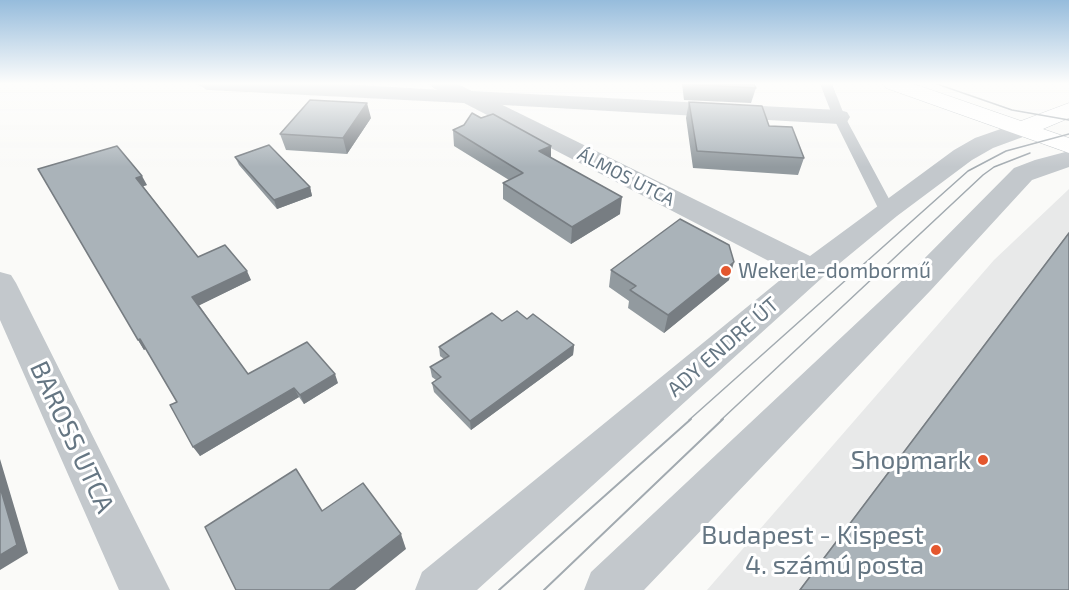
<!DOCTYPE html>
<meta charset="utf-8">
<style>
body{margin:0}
canvas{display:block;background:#fafaf8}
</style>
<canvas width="1069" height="590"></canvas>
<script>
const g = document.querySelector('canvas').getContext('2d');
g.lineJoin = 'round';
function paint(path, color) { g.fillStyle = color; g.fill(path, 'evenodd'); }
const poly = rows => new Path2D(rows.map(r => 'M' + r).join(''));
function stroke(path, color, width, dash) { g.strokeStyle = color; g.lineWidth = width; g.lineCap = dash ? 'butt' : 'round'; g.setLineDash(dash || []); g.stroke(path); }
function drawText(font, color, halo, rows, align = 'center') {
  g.font = font + ' "Exo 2",sans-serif'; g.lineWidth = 6; g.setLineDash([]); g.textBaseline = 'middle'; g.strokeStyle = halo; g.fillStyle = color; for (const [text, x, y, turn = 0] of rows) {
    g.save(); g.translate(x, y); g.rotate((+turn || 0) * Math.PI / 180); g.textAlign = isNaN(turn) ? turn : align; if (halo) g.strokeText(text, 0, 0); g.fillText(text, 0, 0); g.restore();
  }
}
paint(poly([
 [1069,189,1069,590,707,590,994,260]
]), '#e8e9e9');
const secondary = poly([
 [883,84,914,84,1021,121,1069,103,1069,118,1043,129,1069,138,1069,153,886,88,883,84]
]);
stroke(secondary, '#b3babf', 1);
paint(poly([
 [820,84,832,84,845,117,895,210,892,213,887,215,879,210,833,117,820,84]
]), '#c3c8cc');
paint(poly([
 [430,84,458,84,472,91,839,110,847,112,850,117,847,122,839,124,468,103,433,88,430,84]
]), '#c3c8cc');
paint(poly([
 [197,84,342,84,476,92,810,256,954,150,975,138,1015,124,1023,122,1031,124,1035,129,1031,134,993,148,972,160,897,216,823,277,477,590,415,590,422,572,790,272,464,103,207,90,197,84],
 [1069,151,1069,167,1032,180,931,290,644,590,584,590,591,572,909,274,1014,168,1035,160,1069,151],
 [0,272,11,275,16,283,170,590,119,590,0,320,0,272]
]), '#c3c8cc');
paint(secondary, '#fff');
stroke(poly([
 [937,84,1012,110,1069,120],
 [689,420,968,171,1006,151,1069,134],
 [721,420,983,175,994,167,1030,153]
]), '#a2aab0', 1.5);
stroke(poly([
 [499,590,691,419],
 [544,590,723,419]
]), '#a2aab0', 2);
paint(poly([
 [682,84,754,84,756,88,751,103,684,100],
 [689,102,769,126,804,158,798,175,693,168,686,118],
 [371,118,347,154,286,150,280,134],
 [464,125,551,157,620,214,571,244,503,199,503,183,509,180,454,146,453,130],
 [235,157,310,187,312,196,277,209,239,165],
 [38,169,147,185,143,186,198,257,251,280,199,305,248,374,338,383,304,404,299,397,200,456,177,402,146,349,144,350],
 [1069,232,1069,590,799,590],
 [611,270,729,280,664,333,628,308,629,301,609,287],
 [527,319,574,345,573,355,471,430,434,392,432,383,436,380,432,377,430,367,444,359,440,356,439,347,502,321]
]), '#929a9f');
paint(poly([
 [367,103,371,118,347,154,343,138],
 [551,146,551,162,539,151],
 [142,176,147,185,141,187,136,178],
 [310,187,312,196,277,209,274,200],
 [622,197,620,214,571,244,572,227],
 [734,262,729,280,664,333,668,315],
 [247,271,251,280,198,306,192,297],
 [140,339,146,348,144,350,138,340],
 [574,345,573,355,471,430,470,421],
 [335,374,338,383,304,404,300,395],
 [294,388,299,397,200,456,193,447],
 [0,459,28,553,0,570],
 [401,534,406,549,355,590,329,590]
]), '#777d82');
const building = poly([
 [754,84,756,88,686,84,754,84],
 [310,100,367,103,343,138,280,134,310,100],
 [689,102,762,106,769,126,792,127,804,158,697,151,689,102],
 [472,113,481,118,493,114,551,146,539,151,622,197,572,227,503,183,523,173,453,130,464,125,472,113],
 [269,145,310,187,274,200,235,157,269,145],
 [117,146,142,176,136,178,198,257,225,245,247,271,192,297,248,374,307,342,335,374,300,395,294,388,193,447,170,405,177,402,140,339,138,340,38,169,117,146],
 [680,219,729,245,734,262,668,315,630,290,636,286,611,270,680,219],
 [1069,233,1069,590,800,590,1069,233],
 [517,311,527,319,533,314,574,345,470,421,432,383,441,377,430,367,449,356,439,347,492,313,502,321,517,311],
 [296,469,322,511,363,483,401,534,329,590,236,590,205,527,296,469],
 [0,487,17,545,0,555,0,487]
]);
paint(building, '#aab3b9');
stroke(building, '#777d82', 1.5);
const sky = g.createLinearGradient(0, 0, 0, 167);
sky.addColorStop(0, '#96bcdc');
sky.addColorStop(0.5, '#fdfdfc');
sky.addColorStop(1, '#fdfdfc00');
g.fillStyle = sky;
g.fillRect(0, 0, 1069, 167);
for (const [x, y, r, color] of [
 [726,271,6,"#e4572e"],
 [983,460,6,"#e4572e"],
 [936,550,6,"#e4572e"]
]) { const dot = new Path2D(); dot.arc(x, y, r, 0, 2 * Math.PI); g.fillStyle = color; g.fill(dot); stroke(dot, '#fff', 2); }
drawText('18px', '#657683', '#fff', [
 ["ÁLMOS UTCA",626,177,27]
]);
drawText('21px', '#657683', '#fff', [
 ["Wekerle-dombormű",738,271]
], 'left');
drawText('21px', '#657683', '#fff', [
 ["ADY ENDRE ÚT",723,347,-41]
]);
drawText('26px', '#657683', '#fff', [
 ["BAROSS UTCA",72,437,65]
]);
drawText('26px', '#657683', '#fff', [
 ["Shopmark",971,460],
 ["Budapest - Kispest",924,535],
 ["4. számú posta",924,565]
], 'right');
</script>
